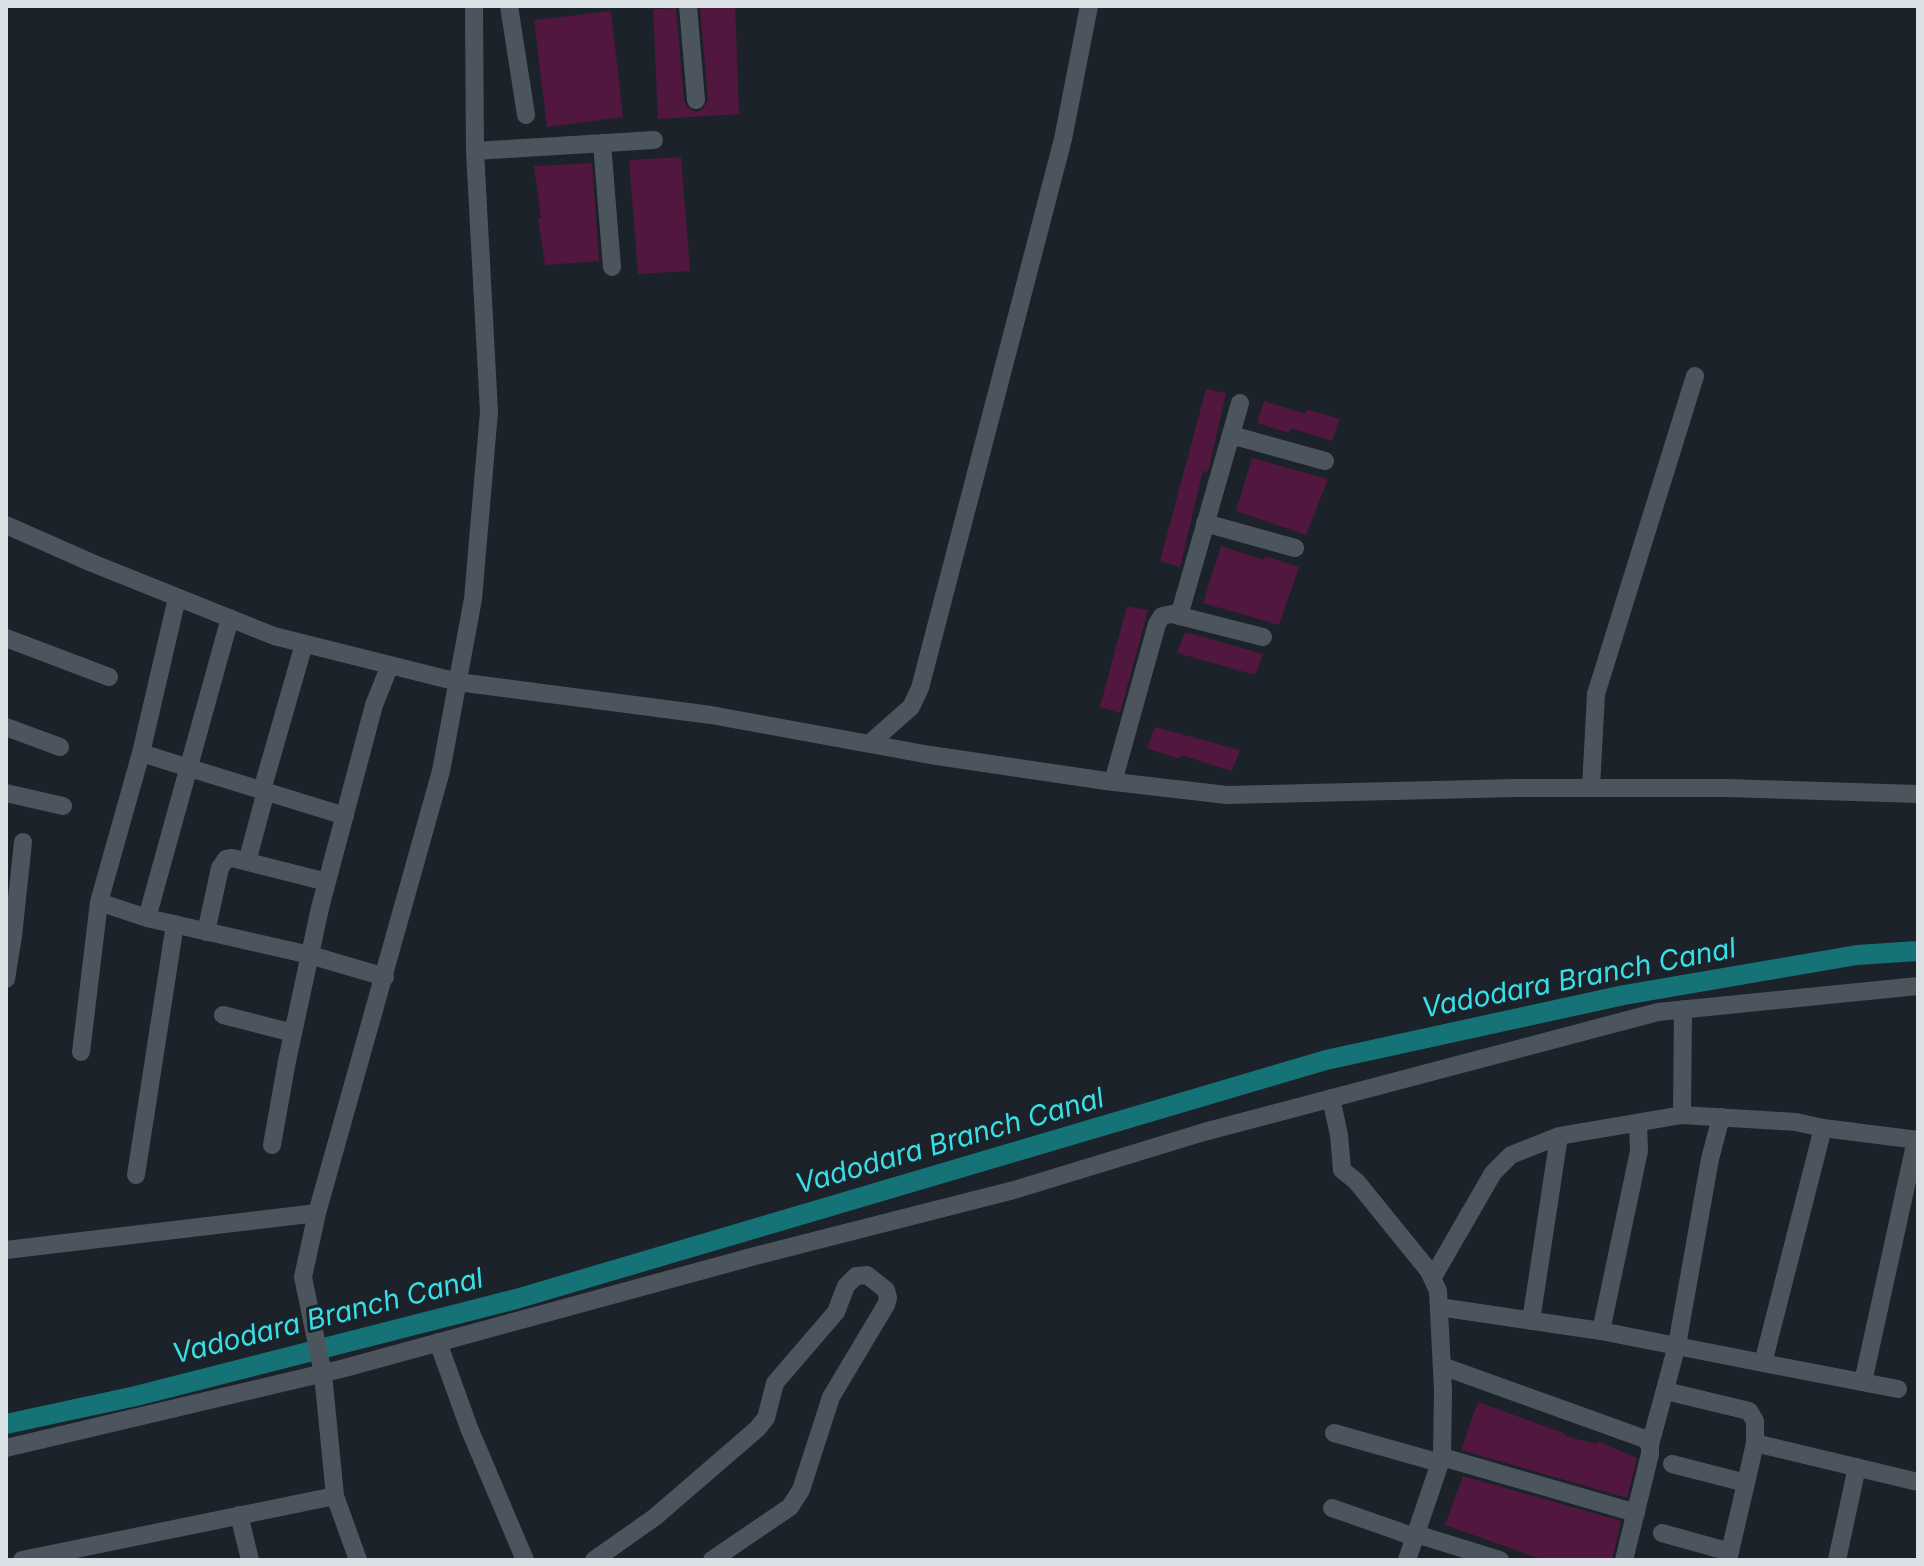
<!DOCTYPE html>
<style>
body{margin:0}
#map{position:relative;width:1924px;height:1566px;overflow:hidden;background:#1b2229;font-family:Inter,sans-serif}
canvas{display:block}
.frame{position:absolute;inset:0;border:8px solid #dbe0e5;pointer-events:none}
</style>
<div id="map">
<canvas width="1924" height="1566"></canvas>
<div class="frame"></div>
</div>
<script>
const g = document.querySelector('canvas').getContext('2d');
g.lineJoin = 'round';
const poly = rows => new Path2D(rows.map(r => 'M' + r).join(''));
function stroke(path, color, width, dash) { g.strokeStyle = color; g.lineWidth = width; g.lineCap = dash ? 'butt' : 'round'; g.setLineDash(dash || []); g.stroke(path); }
function paint(path, color) { g.fillStyle = color; g.fill(path, 'evenodd'); }
function drawText(font, color, halo, rows, align = 'center') {
  g.font = font + ' Inter,sans-serif'; g.lineWidth = 6; g.setLineDash([]); g.textBaseline = 'middle'; g.strokeStyle = halo; g.fillStyle = color; for (const [text, x, y, turn = 0] of rows) {
    g.save(); g.translate(x, y); g.rotate((+turn || 0) * Math.PI / 180); g.textAlign = isNaN(turn) ? turn : align; if (halo) g.strokeText(text, 0, 0); g.fillText(text, 0, 0); g.restore();
  }
}
stroke(poly([
 [6,1424,136,1396,516,1299,1326,1060,1624,995,1857,955,1918,951]
]), '#157276', 20);
paint(poly([
 [735,6,739,114,658,119,653,9,676,8,684,101,687,107,696,112,703,109,708,99,700,7],
 [611,11,623,117,547,127,534,20],
 [681,157,690,271,638,274,629,160],
 [592,163,599,261,545,265,538,218,541,218,534,166],
 [1206,389,1226,393,1208,472,1203,471,1180,567,1160,561],
 [1264,401,1305,414,1306,409,1339,419,1332,441,1291,428,1289,433,1257,423],
 [1252,458,1328,479,1306,535,1236,511],
 [1221,546,1264,560,1265,556,1299,567,1279,625,1203,603],
 [1127,606,1148,610,1120,713,1100,707],
 [1185,632,1263,654,1255,675,1177,653],
 [1155,727,1240,750,1232,771,1181,755,1180,759,1147,748],
 [1478,1402,1566,1434,1565,1436,1597,1444,1598,1441,1637,1458,1627,1498,1461,1450],
 [1463,1476,1621,1521,1612,1560,1544,1560,1445,1525]
]), '#52173f');
stroke(poly([
 [509,6,526,115],
 [688,6,696,100],
 [602,143,612,267],
 [475,151,654,140],
 [1231,435,1325,461],
 [1205,523,1295,548],
 [6,525,92,563,274,636,458,682,711,715,930,755,1106,781,1227,795,1516,788,1726,788,1918,794],
 [177,598,141,753,99,902,147,918,310,955,385,977],
 [1179,616,1240,403],
 [6,638,109,677],
 [6,727,60,747],
 [869,744,911,707,920,688,1063,139,1089,6],
 [141,753,345,816],
 [1113,782,1157,624,1162,616,1172,614,1263,637],
 [1591,788,1596,694,1695,376],
 [262,790,304,644],
 [6,793,63,806],
 [247,862,266,791],
 [147,918,230,618],
 [206,932,220,868,226,859,232,858,327,882],
 [6,936,13,936,23,842],
 [6,979,13,936],
 [223,1015,293,1033],
 [81,1052,99,902],
 [1331,1098,1339,1135,1342,1170,1356,1181,1429,1271,1438,1291,1443,1391,1442,1457,1407,1560],
 [1682,1115,1796,1122,1823,1128,1918,1140],
 [272,1145,287,1061,320,908,374,705,390,665],
 [136,1175,175,924],
 [6,1250,317,1213],
 [1433,1277,1493,1173,1511,1155,1559,1136,1682,1115,1683,1009],
 [1439,1307,1601,1331,1763,1363,1823,1128],
 [1531,1321,1559,1136],
 [1601,1331,1639,1151,1638,1123],
 [438,1342,469,1428,525,1560],
 [1763,1363,1898,1389],
 [1442,1366,1645,1439,1650,1445,1650,1454,1624,1560],
 [1863,1382,1916,1140],
 [1666,1391,1749,1411,1755,1421,1755,1443],
 [1334,1433,1440,1463],
 [1650,1445,1677,1345,1710,1159,1721,1117],
 [6,1448,341,1369,755,1256,1014,1190,1204,1132,1658,1012,1918,986],
 [1442,1457,1636,1513],
 [1672,1464,1746,1483,1728,1560],
 [1746,1483,1755,1443,1918,1482],
 [1332,1508,1415,1537],
 [239,1515,250,1560],
 [1662,1533,1730,1552],
 [1416,1534,1500,1560],
 [22,1560,335,1496],
 [358,1560,335,1496,323,1374,303,1277,317,1213,441,771,473,599,489,412,475,151,474,6],
 [594,1560,655,1517,757,1429,766,1418,775,1383,836,1312,846,1286,856,1276,867,1275,886,1290,888,1298,886,1305,831,1397,801,1490,790,1507,712,1560],
 [1837,1560,1857,1467]
]), '#4c555d', 18);
drawText('italic 28px', '#38dfe7', '#1b2229', [
 ["Vadodara Branch Canal",1579,979,-11],
 ["Vadodara Branch Canal",950,1142,-16],
 ["Vadodara Branch Canal",328,1317,-14]
]);
</script>
